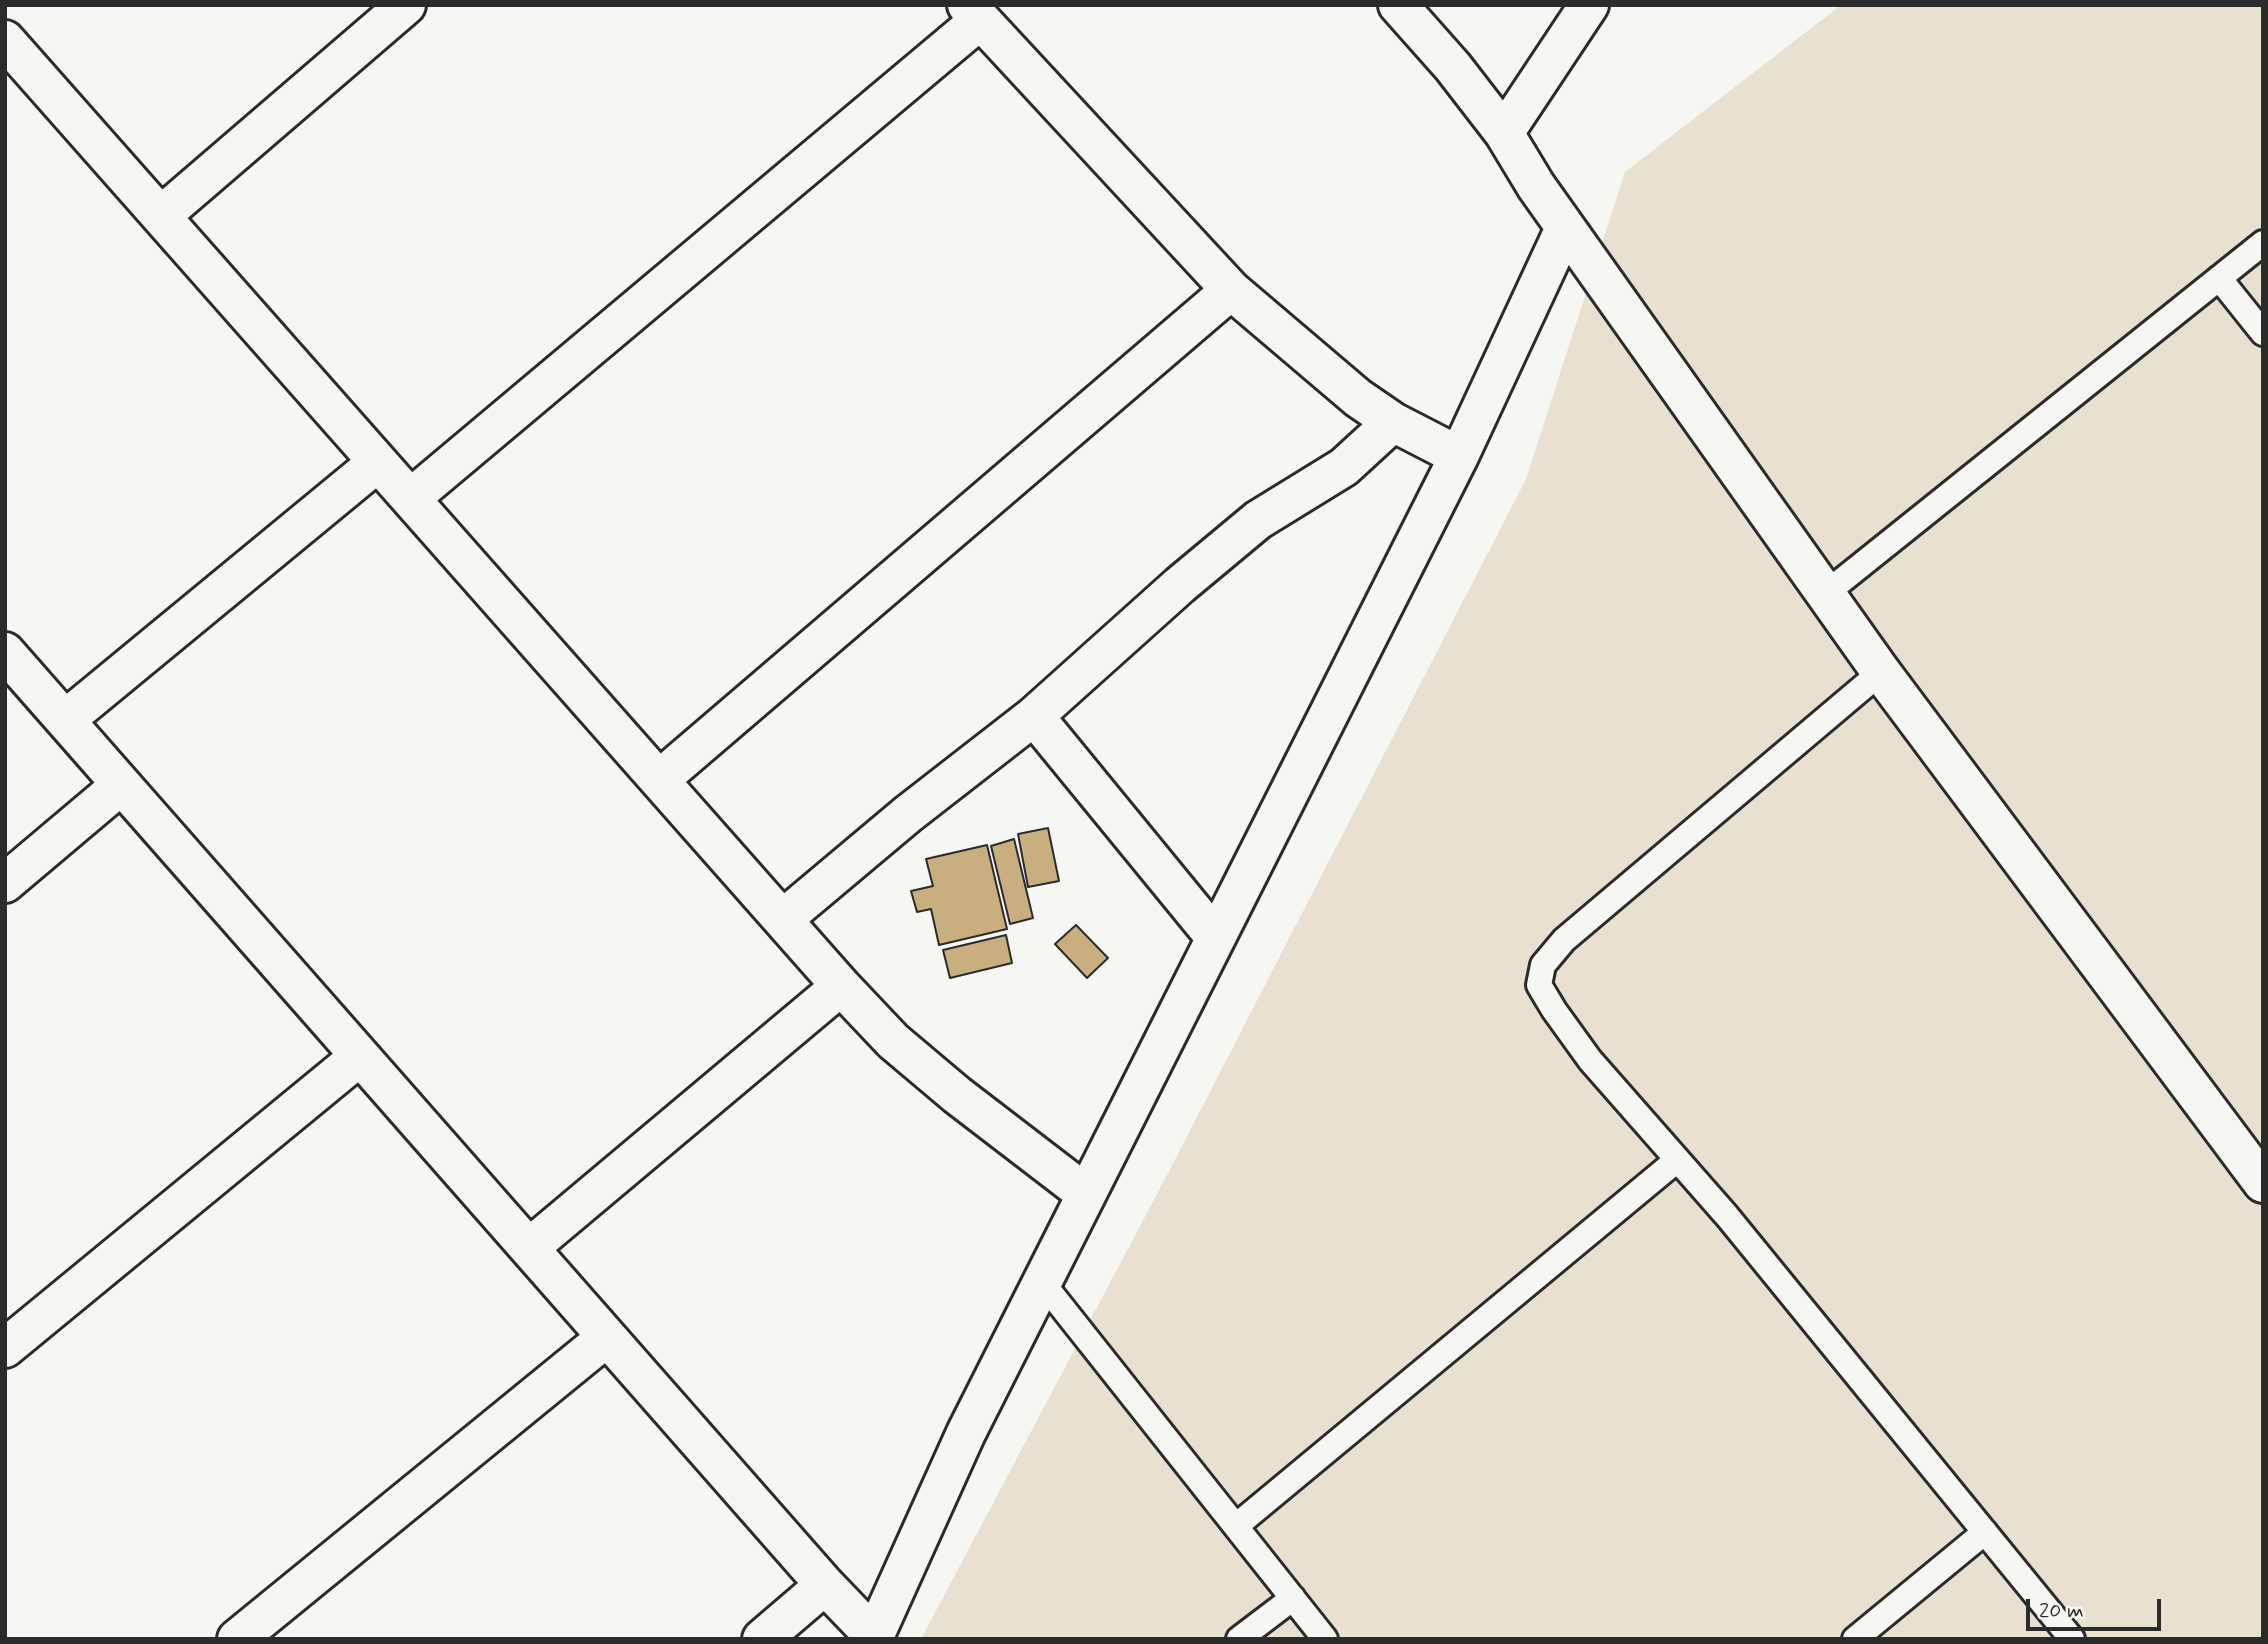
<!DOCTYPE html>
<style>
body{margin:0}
#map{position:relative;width:2268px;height:1644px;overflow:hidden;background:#f6f6f2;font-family:Mynerve,sans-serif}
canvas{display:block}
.frame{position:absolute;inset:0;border:7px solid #2b2b2b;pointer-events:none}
.scale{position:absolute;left:2026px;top:1599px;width:135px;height:32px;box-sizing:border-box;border:4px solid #2b2b2b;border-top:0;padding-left:9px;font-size:21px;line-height:24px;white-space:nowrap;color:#2b2b2b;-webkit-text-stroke:5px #f6f6f2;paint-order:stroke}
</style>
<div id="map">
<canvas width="2268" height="1644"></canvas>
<div class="frame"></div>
<div class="scale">20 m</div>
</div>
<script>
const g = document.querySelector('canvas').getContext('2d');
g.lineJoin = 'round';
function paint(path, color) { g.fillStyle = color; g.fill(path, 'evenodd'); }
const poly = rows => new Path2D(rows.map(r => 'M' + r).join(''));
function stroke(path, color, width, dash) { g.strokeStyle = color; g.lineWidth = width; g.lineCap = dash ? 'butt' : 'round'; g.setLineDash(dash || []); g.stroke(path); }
paint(poly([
 [1841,5,2263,5,2263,1639,921,1639,1165,1179,1526,479,1625,172]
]), '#e8e0d0');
const building = poly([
 [1048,828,1059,881,1028,887,1018,834,1048,828],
 [1014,839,1033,918,1010,924,991,846,1014,839],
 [987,845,1007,929,939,945,931,909,917,912,911,891,933,886,926,859,987,845],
 [1076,925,1108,958,1087,978,1055,944,1076,925],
 [1006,935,1012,963,950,978,943,950,1006,935]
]);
paint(building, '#c9ae7f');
stroke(building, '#2b2b2b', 2);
const lane = poly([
 [2219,278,2263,333],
 [1825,594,2263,243],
 [1881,672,1564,940,1543,965,1539,985,1554,1010,1590,1060,1727,1216,2072,1639],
 [1042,1282,1325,1639],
 [1236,1526,1677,1160],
 [1239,1639,1293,1598],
 [1855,1639,1985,1532]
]);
const street = poly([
 [967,5,1231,290,1358,398,1393,422,1459,456],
 [1398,5,1453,67,1504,133,1536,186,1881,672,2263,1183],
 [5,40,841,986,893,1041,957,1095,1086,1194],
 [1504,133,1589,5],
 [162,215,406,5],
 [411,498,980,20],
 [5,652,825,1585,874,1636],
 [1034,716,1215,937],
 [65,720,378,462],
 [659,780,1231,290],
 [5,883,121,785],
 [783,919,908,814,1034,716,1180,585,1258,520,1344,467,1393,422],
 [529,1248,841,986],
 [5,1348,360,1056],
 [237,1639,607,1337],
 [762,1639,825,1585],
 [873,1639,966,1433,1459,456,1565,228]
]);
stroke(lane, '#2b2b2b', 30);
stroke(street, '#2b2b2b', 44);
stroke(lane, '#f6f6f2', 24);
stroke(street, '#f6f6f2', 38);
</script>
